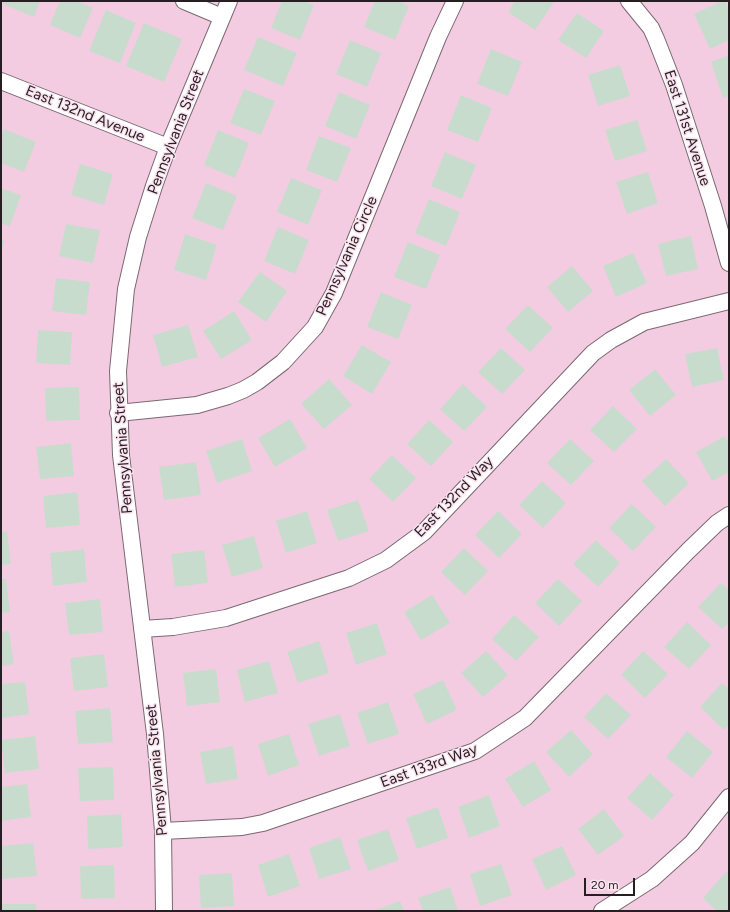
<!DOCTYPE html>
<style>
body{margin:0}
#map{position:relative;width:730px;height:912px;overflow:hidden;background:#fae3ef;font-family:Figtree,sans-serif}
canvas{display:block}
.frame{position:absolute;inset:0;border:2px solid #261e22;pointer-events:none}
.scale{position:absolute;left:584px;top:878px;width:51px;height:18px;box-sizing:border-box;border:2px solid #261e22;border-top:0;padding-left:5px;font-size:12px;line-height:14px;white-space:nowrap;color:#261e22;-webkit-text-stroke:3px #fae3ef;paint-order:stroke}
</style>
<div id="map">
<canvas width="730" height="912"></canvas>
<div class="frame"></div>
<div class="scale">20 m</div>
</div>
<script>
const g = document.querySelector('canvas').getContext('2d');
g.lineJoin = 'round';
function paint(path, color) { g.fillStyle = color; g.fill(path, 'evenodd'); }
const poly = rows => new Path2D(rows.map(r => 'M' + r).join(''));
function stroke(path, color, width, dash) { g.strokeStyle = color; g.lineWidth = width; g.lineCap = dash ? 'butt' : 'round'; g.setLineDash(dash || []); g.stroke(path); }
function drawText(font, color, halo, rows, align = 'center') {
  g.font = font + ' Figtree,sans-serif'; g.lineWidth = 3; g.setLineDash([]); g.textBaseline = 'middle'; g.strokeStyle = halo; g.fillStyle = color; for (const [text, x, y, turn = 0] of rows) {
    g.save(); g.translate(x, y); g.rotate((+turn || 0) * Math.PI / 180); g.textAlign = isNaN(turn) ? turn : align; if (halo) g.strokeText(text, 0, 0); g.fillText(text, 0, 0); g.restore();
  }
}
paint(poly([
 [1,1,729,1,729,911,1,911]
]), '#f4cce1');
paint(poly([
 [4,1,40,1,34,17,3,4],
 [60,1,77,1,93,8,80,38,50,25],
 [282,1,303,1,314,5,300,40,271,28],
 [375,1,398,1,409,6,395,40,364,27],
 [515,1,551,1,554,2,535,30,508,12],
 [722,1,725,1,729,11,729,40,710,49,694,14],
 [106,10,136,23,120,63,89,51],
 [577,13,604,31,586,58,558,40],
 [144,23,182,39,164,82,126,66],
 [258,37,297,53,283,86,244,70],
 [350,40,381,53,367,87,336,74],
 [491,49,522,62,508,96,477,84],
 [729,55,729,96,723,98,711,62],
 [620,65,630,96,598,106,588,75],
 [244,89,275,101,261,135,230,123],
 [339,92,370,105,356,139,325,126],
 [461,95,492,108,478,142,447,130],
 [637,120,647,151,615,161,605,130],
 [4,129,36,142,24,172,1,163,1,137],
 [218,130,249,143,235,178,204,165],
 [319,136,351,148,337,182,306,170],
 [445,152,476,165,462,199,431,186],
 [80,164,113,174,104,205,71,195],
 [648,172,658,203,627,214,616,182],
 [291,178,322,190,308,225,277,212],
 [206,183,237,196,223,230,192,218],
 [1,188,21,195,10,226,1,223],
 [429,199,460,212,446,246,415,233],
 [66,224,100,230,93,263,59,256],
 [278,227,309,240,295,274,264,261],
 [185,234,217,245,206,280,174,270],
 [691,236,698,269,666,276,658,244],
 [1,240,4,240,2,250,1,250],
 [408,242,440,255,426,289,394,277],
 [633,253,647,283,616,297,603,266],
 [572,266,593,291,568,312,547,287],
 [260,272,287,291,266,322,238,302],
 [56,278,90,282,86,315,52,311],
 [381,292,412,305,398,339,367,327],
 [528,305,553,328,530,352,505,329],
 [234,311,252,340,221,359,203,331],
 [188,325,198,357,162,367,153,335],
 [38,330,72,332,70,365,36,363],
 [362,345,391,362,372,394,343,376],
 [501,348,525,370,502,394,478,372],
 [717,348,724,380,692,387,685,354],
 [655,369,676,395,650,416,629,390],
 [329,379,352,405,324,429,301,404],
 [463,384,487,407,464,431,440,409],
 [79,387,80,420,46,421,45,388],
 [613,406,637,429,614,452,590,430],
 [290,419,307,448,275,467,258,438],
 [429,420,453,442,431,466,407,444],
 [725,436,729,444,729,472,712,481,696,452],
 [242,439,252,471,217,483,206,451],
 [570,439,594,461,571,485,547,463],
 [71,443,74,476,40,479,36,447],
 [392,455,416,478,393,502,369,479],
 [666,459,689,483,665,506,642,481],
 [196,462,201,495,164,500,159,467],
 [542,481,566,503,543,528,519,505],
 [77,492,80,525,46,528,43,496],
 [358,500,369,531,338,541,327,510],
 [632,504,656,527,633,551,609,528],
 [307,511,317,543,286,553,276,521],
 [498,511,522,534,499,558,475,535],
 [7,531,11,564,1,565,1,532],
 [254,536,263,568,232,577,222,545],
 [596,540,620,563,598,587,573,564],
 [464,548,488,571,465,595,441,572],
 [84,549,87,582,53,586,50,553],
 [204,550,208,583,175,587,171,554],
 [1,579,6,579,10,612,1,613],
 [558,579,582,601,559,626,535,603],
 [721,583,729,590,729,622,722,629,698,607],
 [432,595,450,623,421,640,404,612],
 [100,599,103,632,69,635,65,603],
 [514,615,539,637,516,661,492,639],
 [687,622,711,645,689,669,664,647],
 [377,623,387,654,356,665,346,633],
 [9,631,14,664,1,666,1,632],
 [319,641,329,673,298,683,287,652],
 [486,651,508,675,483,697,461,673],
 [643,651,668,674,645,698,621,675],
 [104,654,108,687,74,691,70,658],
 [269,661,278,693,245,702,237,670],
 [216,669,220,702,187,706,183,673],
 [443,680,457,710,427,724,413,694],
 [25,682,29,714,1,718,1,684],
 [722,683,729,689,729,725,724,730,700,707],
 [606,693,631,715,608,739,584,717],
 [388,702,399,734,368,744,357,713],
 [110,708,113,742,78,744,75,711],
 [340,714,350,746,319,756,308,724],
 [571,730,593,754,569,777,546,752],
 [687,731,713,752,692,778,666,757],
 [289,734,299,765,268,776,258,744],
 [35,736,39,769,5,773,1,740],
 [233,746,238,779,206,784,200,752],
 [534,761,551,790,523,807,505,779],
 [113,767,114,800,80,801,78,768],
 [650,773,674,795,652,820,627,798],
 [27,784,31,817,1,821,1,787],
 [489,795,500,826,469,838,458,807],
 [438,807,448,838,417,849,406,818],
 [604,809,624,836,598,855,578,829],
 [121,814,123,847,88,849,87,816],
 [388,829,399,860,368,871,357,840],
 [340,837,351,869,319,879,309,848],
 [33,843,37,876,2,879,1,846],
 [562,846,576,875,546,890,532,859],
 [289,854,300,886,268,897,258,865],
 [501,864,512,895,480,906,470,874],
 [114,865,115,898,81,899,80,866],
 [727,871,729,872,729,911,717,911,703,898],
 [232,873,234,906,201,908,199,875],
 [450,887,458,911,423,911,418,898],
 [400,901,404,911,373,911],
 [1,904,36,904,36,911,1,911]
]), '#c8dcce');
const minor = poly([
 [184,1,222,17],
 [629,1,651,28,656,39,674,85,713,206,729,263],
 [1,81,168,147],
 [118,413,197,405,228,396,243,390,257,382,283,362,315,327,334,293,438,37,455,1],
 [142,629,173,627,226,618,349,578,386,560,424,532,593,353,611,340,644,322,729,301],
 [163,831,242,827,263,823,475,751,525,718,688,551,717,523,729,515],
 [164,911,163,831,155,734,121,455,118,371,126,289,138,237,154,186,168,147,229,1],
 [602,911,652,879,692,843,729,797]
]);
stroke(minor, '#7b6872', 18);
stroke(minor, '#fff', 16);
drawText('15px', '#261e22', '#fae3ef', [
 ["East 132nd Avenue",85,114,22],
 ["East 131st Avenue",687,128,72],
 ["Pennsylvania Street",176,132,-69],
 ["Pennsylvania Circle",347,256,-66],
 ["Pennsylvania Street",123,448,-94],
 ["East 132nd Way",454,497,-46],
 ["East 133rd Way",429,766,-20],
 ["Pennsylvania Street",157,770,-95]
]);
</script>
